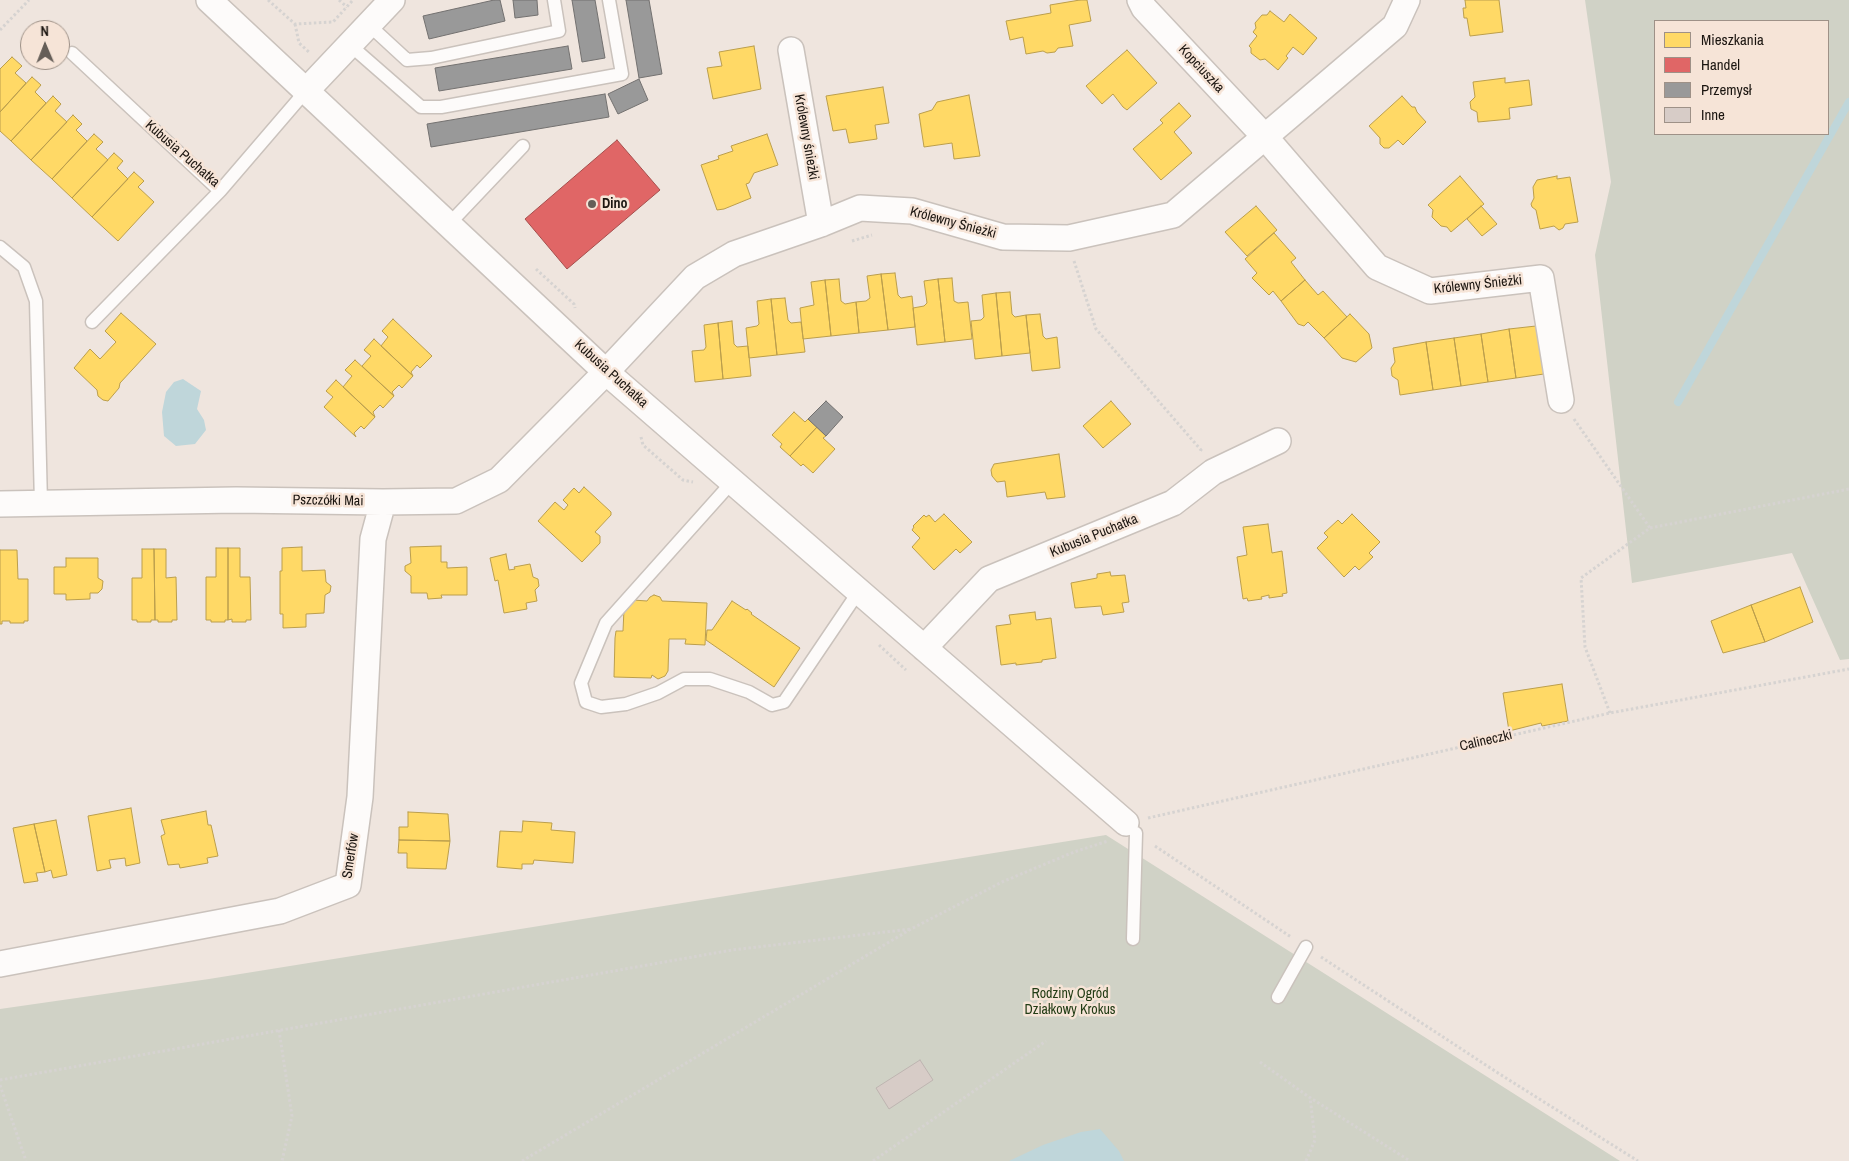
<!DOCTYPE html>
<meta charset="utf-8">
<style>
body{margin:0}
#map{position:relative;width:1849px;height:1161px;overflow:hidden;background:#efe5de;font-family:"Archivo Narrow",sans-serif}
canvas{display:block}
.legend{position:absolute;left:1654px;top:20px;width:175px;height:115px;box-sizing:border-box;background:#f6e4d7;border:1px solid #9e9187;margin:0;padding:6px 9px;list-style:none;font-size:15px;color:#1b1510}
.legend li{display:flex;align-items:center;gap:10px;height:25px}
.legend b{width:25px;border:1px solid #9e9187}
.north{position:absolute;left:20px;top:20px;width:50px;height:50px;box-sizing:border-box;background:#f6e4d7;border:1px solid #9e9187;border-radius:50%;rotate:359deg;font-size:14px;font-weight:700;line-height:20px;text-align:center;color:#1b1510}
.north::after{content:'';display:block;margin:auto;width:18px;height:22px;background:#655e58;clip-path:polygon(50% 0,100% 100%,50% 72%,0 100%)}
</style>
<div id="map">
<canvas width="1849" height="1161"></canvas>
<ul class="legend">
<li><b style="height:14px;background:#ffd966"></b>Mieszkania</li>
<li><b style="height:14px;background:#e06666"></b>Handel</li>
<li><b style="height:14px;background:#999"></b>Przemysł</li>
<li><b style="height:14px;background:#d7ccc7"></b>Inne</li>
</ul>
<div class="north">N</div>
</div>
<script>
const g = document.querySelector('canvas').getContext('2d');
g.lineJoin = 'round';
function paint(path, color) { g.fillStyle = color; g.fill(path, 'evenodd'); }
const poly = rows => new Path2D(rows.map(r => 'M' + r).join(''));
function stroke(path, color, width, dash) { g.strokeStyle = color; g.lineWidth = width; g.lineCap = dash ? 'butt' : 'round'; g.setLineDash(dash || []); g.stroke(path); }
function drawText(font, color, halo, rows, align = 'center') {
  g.font = font + ' "Archivo Narrow",sans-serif'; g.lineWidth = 5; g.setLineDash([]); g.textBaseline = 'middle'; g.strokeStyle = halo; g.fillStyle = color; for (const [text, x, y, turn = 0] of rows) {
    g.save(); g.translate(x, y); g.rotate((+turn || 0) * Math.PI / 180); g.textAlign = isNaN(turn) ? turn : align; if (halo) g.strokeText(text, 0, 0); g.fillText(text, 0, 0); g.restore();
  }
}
paint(poly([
 [1585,0,1849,0,1849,659,1840,660,1792,553,1632,583,1595,255,1611,182],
 [1655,21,1828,21,1828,134,1655,134],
 [1106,835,1620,1161,0,1161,0,1009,209,979]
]), '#d0d2c6');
paint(poly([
 [183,379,201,391,197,409,204,420,206,430,195,444,176,446,164,436,162,412,166,392,174,382],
 [1100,1129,1119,1151,1124,1161,1009,1161,1043,1145,1081,1132]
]), '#bfd6da');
const homes = poly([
 [1080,0,1087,0,1091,21,1069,25,1073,46,1058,48,1055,52,1047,53,1043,51,1026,54,1023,37,1010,40,1006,21,1051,13,1050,5,1080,0],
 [1465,0,1499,0,1503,32,1470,36,1467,18,1464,18,1463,8,1466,8,1465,0],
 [1270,11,1284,22,1290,14,1317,38,1303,55,1293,47,1286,56,1288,58,1278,70,1265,59,1260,60,1251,53,1251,48,1249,46,1257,36,1253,32,1256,28,1255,23,1262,15,1267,15,1270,11],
 [754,46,761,89,713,99,707,68,722,66,719,52,754,46],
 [1127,50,1157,83,1127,110,1123,107,1113,94,1102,104,1086,86,1127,50],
 [12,57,22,66,15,73,26,83,0,112,0,69,12,57],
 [32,77,41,85,35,92,46,103,11,141,0,131,0,112,32,77],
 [1505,78,1505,83,1529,80,1532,105,1509,108,1510,119,1478,122,1477,112,1471,109,1470,102,1475,97,1473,82,1505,78],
 [883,87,889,123,875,125,877,139,849,143,846,129,833,131,826,96,883,87],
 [969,95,980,156,954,159,952,143,924,147,919,114,932,110,937,102,969,95],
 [53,96,61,104,55,111,67,122,31,160,11,141,53,96],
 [1402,96,1412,107,1415,107,1417,112,1426,122,1403,145,1398,140,1389,148,1384,148,1380,144,1380,138,1369,126,1402,96],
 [1179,103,1191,116,1174,132,1192,153,1161,180,1133,149,1163,123,1160,120,1179,103],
 [73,115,82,124,76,130,87,141,52,179,31,160,73,115],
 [94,134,103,142,96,149,108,160,72,198,52,179,94,134],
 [767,134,778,165,754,173,749,183,746,184,751,198,724,209,717,210,701,165,719,159,718,156,733,151,731,146,767,134],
 [114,153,123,161,117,168,128,179,92,217,72,198,114,153],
 [134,172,144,181,138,187,154,202,118,241,92,217,134,172],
 [1460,176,1484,204,1451,232,1447,227,1441,226,1432,217,1433,210,1428,205,1460,176],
 [1557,176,1557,179,1570,177,1578,222,1565,224,1563,228,1559,230,1554,226,1540,229,1536,210,1532,207,1531,204,1534,198,1533,187,1537,180,1557,176],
 [1256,206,1277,230,1247,256,1225,232,1256,206],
 [1481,206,1497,224,1482,236,1467,219,1481,206],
 [1274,233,1296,258,1291,262,1305,280,1281,301,1273,291,1269,295,1252,278,1257,273,1245,259,1274,233],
 [895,273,898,295,901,298,912,296,915,327,888,330,881,274,895,273],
 [881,274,888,330,859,333,856,302,866,301,870,298,867,276,881,274],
 [952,278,954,301,958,303,968,302,972,339,945,342,938,279,952,278],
 [839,279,841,301,845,304,856,302,859,333,831,336,825,280,839,279],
 [938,279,945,342,917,345,913,308,924,306,927,303,924,281,938,279],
 [825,280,831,336,803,339,800,308,814,305,811,282,825,280],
 [1305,280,1318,295,1323,291,1347,317,1324,338,1308,322,1304,326,1298,324,1281,301,1305,280],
 [1010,292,1012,314,1015,317,1026,315,1030,353,1002,356,996,293,1010,292],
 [996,293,1002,356,975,359,971,321,981,320,984,317,982,295,996,293],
 [785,298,788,320,791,323,801,322,805,352,777,355,771,299,785,298],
 [771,299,777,355,749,358,746,328,757,326,759,324,757,301,771,299],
 [121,313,156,344,120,383,119,388,108,401,103,400,98,396,97,390,74,368,90,349,100,359,116,342,105,331,121,313],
 [1040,314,1043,336,1046,339,1057,337,1060,368,1032,371,1026,315,1040,314],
 [1350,314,1369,334,1372,348,1356,362,1342,358,1324,338,1350,314],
 [393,319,432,356,420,368,417,365,411,372,413,376,381,346,388,337,382,331,393,319],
 [732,321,734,344,737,347,748,346,751,376,723,379,718,323,732,321],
 [718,323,723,379,695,382,692,351,704,350,706,347,704,325,718,323],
 [1536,326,1544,374,1516,378,1509,329,1536,326],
 [1509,329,1516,378,1488,382,1481,334,1509,329],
 [1481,334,1488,382,1461,386,1454,338,1481,334],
 [1454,338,1461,386,1433,390,1426,342,1454,338],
 [374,339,413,376,402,388,399,385,392,392,394,396,362,366,371,356,364,350,374,339],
 [1426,342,1433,390,1400,395,1398,380,1392,376,1391,368,1395,362,1393,348,1426,342],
 [355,360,394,396,383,408,380,405,373,412,375,417,343,387,352,376,345,370,355,360],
 [336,380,375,417,364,429,361,426,354,433,356,437,324,407,333,397,326,391,336,380],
 [1111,401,1131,424,1103,448,1083,426,1111,401],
 [794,412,805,422,808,419,817,427,790,456,780,447,782,444,772,435,794,412],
 [817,427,826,436,823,438,835,449,813,473,803,464,801,466,790,456,817,427],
 [1059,454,1065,497,1047,499,1045,492,1007,497,1005,481,997,482,992,476,991,470,994,464,1059,454],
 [584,487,611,512,611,515,595,532,600,536,600,543,582,562,538,521,555,502,564,510,568,505,563,500,574,488,579,493,584,487],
 [944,514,972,542,960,553,956,549,934,570,912,547,920,538,912,530,914,527,913,526,924,515,926,517,929,515,935,522,944,514],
 [1352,514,1380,542,1369,553,1373,557,1359,570,1355,566,1344,577,1317,548,1328,537,1324,533,1338,520,1342,524,1352,514],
 [1268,524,1272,553,1282,551,1287,593,1282,594,1283,596,1269,598,1269,595,1261,597,1262,599,1248,601,1247,598,1243,599,1237,557,1247,555,1243,527,1268,524],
 [441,546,441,562,447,562,447,568,467,567,467,595,441,595,442,598,428,599,427,593,411,593,411,576,405,571,405,566,411,563,410,547,441,546],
 [302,547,302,571,325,570,326,582,331,586,330,592,325,595,324,613,306,614,306,627,283,628,283,614,280,614,280,571,282,571,282,548,302,547],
 [216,548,228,548,228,620,225,620,225,622,211,622,211,620,206,620,206,577,216,577,216,548],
 [228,548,240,548,240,577,250,577,251,620,246,620,246,622,232,622,232,619,228,620,228,548],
 [142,549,154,549,155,620,151,620,151,622,137,622,137,620,132,620,132,578,142,578,142,549],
 [154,549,166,549,166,578,176,577,177,620,172,620,172,622,158,622,158,620,155,620,154,549],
 [0,550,17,550,18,579,28,579,28,621,24,621,24,623,10,623,10,621,2,621,2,624,0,624,0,550],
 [506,554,509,570,515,569,514,567,530,564,533,577,538,579,539,586,535,590,537,601,526,603,527,609,504,613,498,580,495,581,490,558,506,554],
 [66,558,98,558,98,578,103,581,102,589,98,593,90,593,90,599,66,600,66,594,54,594,54,567,66,567,66,558],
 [1110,572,1111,576,1125,575,1129,602,1122,603,1124,612,1103,615,1101,606,1075,608,1071,583,1097,578,1097,574,1110,572],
 [1800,587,1813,622,1765,642,1751,605,1800,587],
 [654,595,660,597,662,601,707,603,705,645,685,644,686,639,669,639,668,671,665,676,658,679,652,675,651,678,614,677,615,638,616,631,623,631,624,609,633,600,647,601,650,597,654,595],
 [732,601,746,610,747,609,752,613,751,614,800,648,774,687,706,640,707,630,712,630,732,601],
 [1751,605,1765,642,1723,653,1711,621,1751,605],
 [1035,612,1036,620,1051,618,1056,658,1042,660,1042,662,1016,665,1016,663,1001,665,996,626,1011,624,1009,615,1035,612],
 [1562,684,1568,721,1542,726,1541,723,1509,731,1503,693,1562,684],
 [131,808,140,863,126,866,125,858,109,860,111,868,97,871,88,816,131,808],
 [206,811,208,825,211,825,218,856,207,858,208,863,180,868,179,864,168,865,161,836,165,834,161,820,206,811],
 [408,812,448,814,450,841,399,840,399,827,408,827,408,812],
 [56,820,67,875,53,878,51,870,45,872,34,824,56,820],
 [523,821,552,823,551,830,575,832,573,863,534,860,533,864,522,864,522,869,497,867,500,831,522,832,523,821],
 [34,824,45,872,36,873,38,881,24,883,13,828,34,824],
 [399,840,450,841,446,869,407,868,407,853,398,853,399,840]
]);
paint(homes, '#ffd966');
stroke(homes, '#bb9e4c', 1);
const shops = poly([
 [617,140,660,190,567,269,525,219,617,140]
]);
paint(shops, '#e06666');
stroke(shops, '#a54e4c', 1);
const industry = poly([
 [494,0,500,0,505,21,429,39,423,16,494,0],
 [513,0,537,0,538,15,515,18,513,0],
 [572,0,595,0,605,58,582,62,572,0],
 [626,0,649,0,662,74,639,78,626,0],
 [568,46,572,69,439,91,435,68,568,46],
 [639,79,648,100,618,114,608,94,639,79],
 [605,94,609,117,431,147,427,124,605,94],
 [826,401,843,417,826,436,808,419,826,401]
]);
paint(industry, '#999');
stroke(industry, '#737170', 1);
stroke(poly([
 [1678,402,1849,102]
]), '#bfd6da', 8);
const building = poly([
 [920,1060,933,1080,889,1109,876,1088,920,1060]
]);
paint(building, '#d7ccc7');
stroke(building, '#beb5b1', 1);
const lane = poly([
 [369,25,407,60,431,58,559,31,554,0],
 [350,45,421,107,441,107,622,74,609,0],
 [72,53,220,191,305,92],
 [450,223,523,146],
 [0,247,24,267,36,301,41,504],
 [92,322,220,191],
 [733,481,606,623,581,683,586,702,601,707,626,704,658,693,684,679,710,679,749,692,772,705,784,702,859,591],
 [1133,939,1136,833],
 [1278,997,1306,947]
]);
const street = poly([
 [209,0,606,372,1126,823],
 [1140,0,1144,8,1265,137,1377,267,1430,291,1541,278,1561,400],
 [791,50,821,224],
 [305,92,392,0],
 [0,504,236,500,383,502,456,501,499,480,606,372,695,277,734,254,821,224,860,208,912,211,1003,237,1069,238,1173,215,1395,26,1407,0],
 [924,648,989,579,1173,503,1213,472,1278,441],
 [0,964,280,911,348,885,360,797,373,539,383,502]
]);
stroke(lane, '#cac2bc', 15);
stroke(street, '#cac2bc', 28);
stroke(poly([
 [268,0,295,24,333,22,353,0],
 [339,0,347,7],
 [295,24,299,43,310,53],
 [0,30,29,0],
 [852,241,872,235],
 [1074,261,1096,329,1201,450,1200,451],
 [536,269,574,304,575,308],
 [1574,419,1650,528],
 [641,437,643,445,683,480,693,482],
 [879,645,906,670],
 [1610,713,1585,647,1581,578,1650,528,1849,489],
 [1148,818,1610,713,1849,669],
 [1155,846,1291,937],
 [1321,957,1498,1073,1638,1161],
 [279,1030,292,1116,282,1161],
 [1260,1062,1309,1097,1410,1161],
 [0,1080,732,950,911,929],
 [0,1085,26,1161],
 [522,1161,911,929,1002,882,1074,852,1108,841],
 [873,1161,1046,1041],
 [1306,1161,1315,1140,1310,1097]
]), '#d6d3d1', 3, [2.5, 2.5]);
stroke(lane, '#fdfbfa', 12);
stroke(street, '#fdfbfa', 25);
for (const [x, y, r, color] of [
 [592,204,5,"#655e58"]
]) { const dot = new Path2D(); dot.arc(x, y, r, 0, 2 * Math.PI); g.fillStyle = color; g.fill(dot); stroke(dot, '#f6e4d7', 2); }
drawText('14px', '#1b1510', '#f6e4d7', [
 ["Kopciuszka",1201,69,47],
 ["Królewny śnieżki",806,137,80],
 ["Kubusia Puchatka",182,154,41],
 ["Królewny Śnieżki",953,223,15],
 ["Królewny Śnieżki",1478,285,-6],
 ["Kubusia Puchatka",611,374,42],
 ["Pszczółki Mai",328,501,1],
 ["Kubusia Puchatka",1094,536,-22],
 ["Calineczki",1486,741,-13],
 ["Smerfów",351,856,-81]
]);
drawText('bold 14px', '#1b1510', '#f6e4d7', [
 ["Dino",602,204]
], 'left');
drawText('14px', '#223c15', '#f6e4d7', [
 ["Rodziny Ogród",1070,994],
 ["Działkowy Krokus",1070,1010]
]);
</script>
